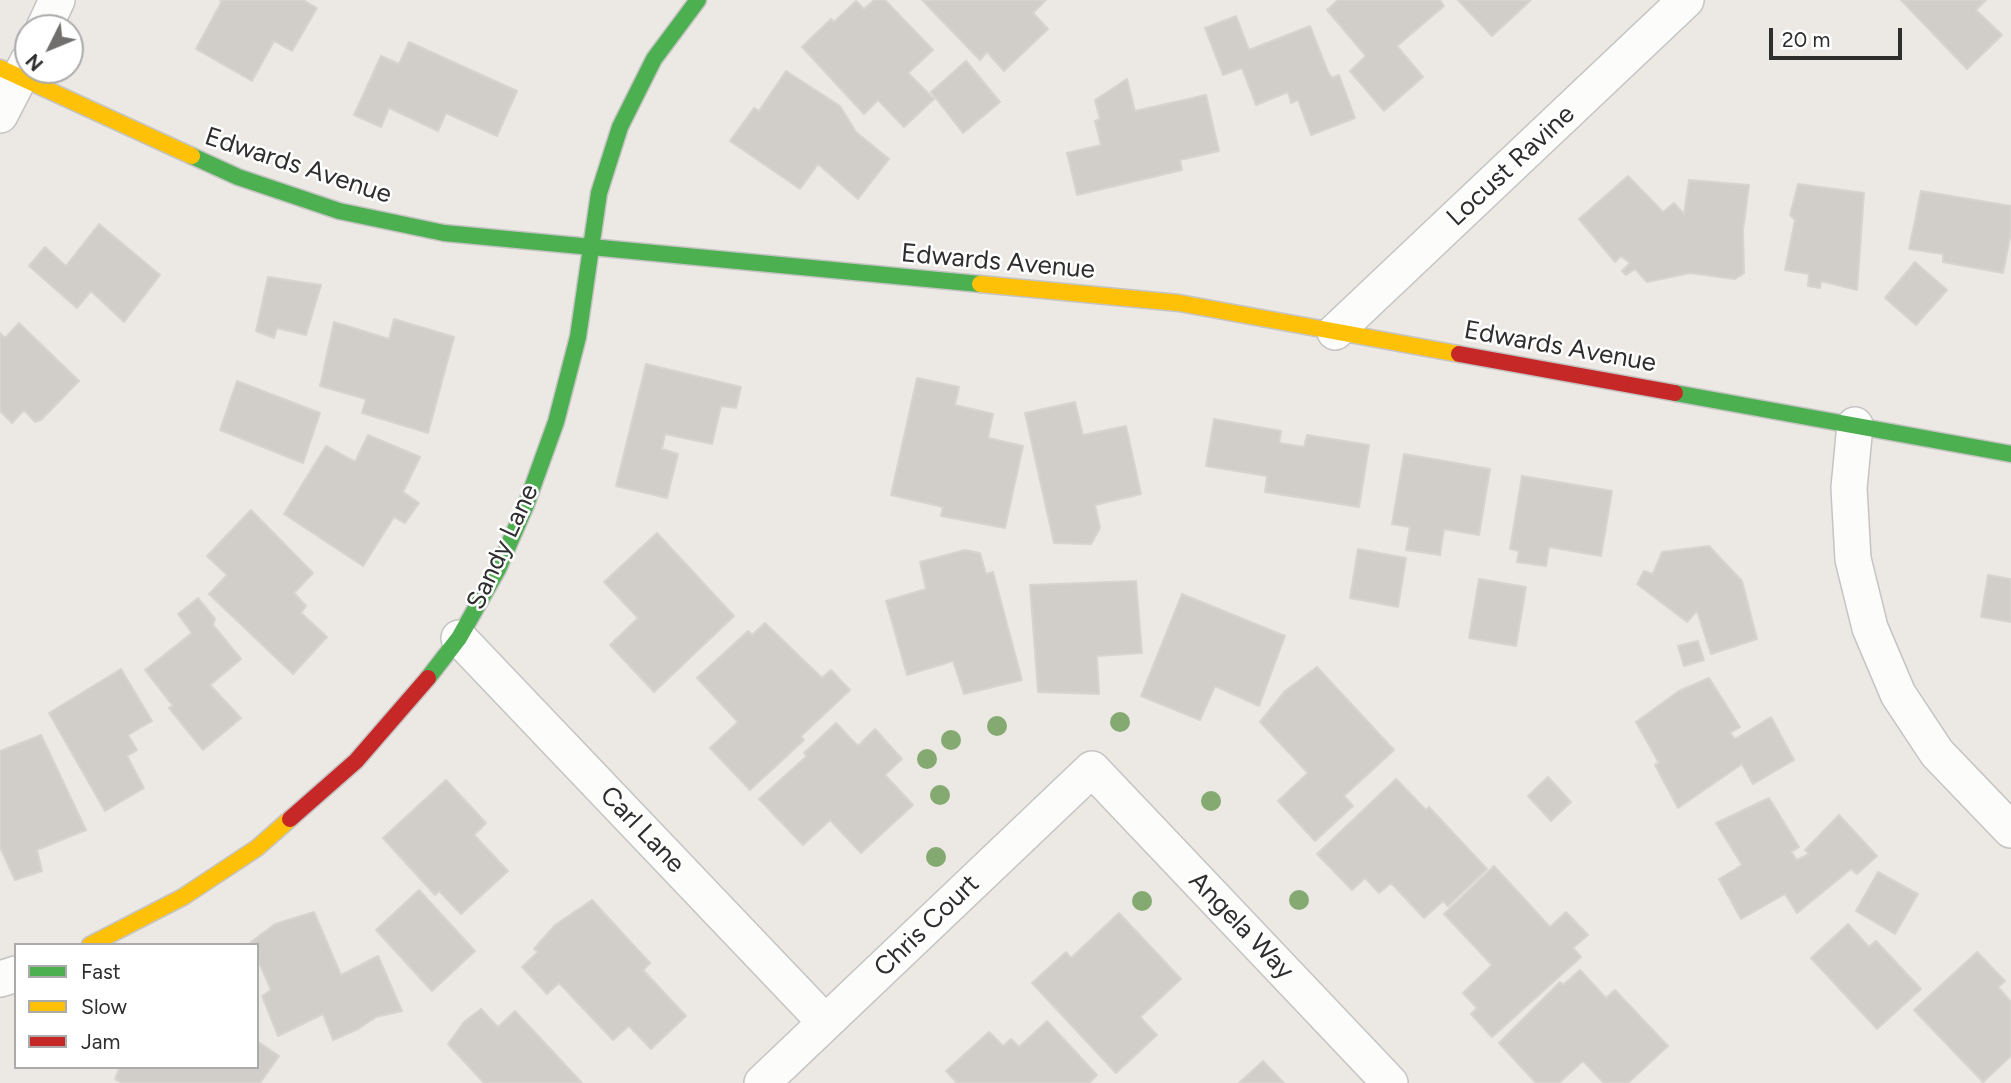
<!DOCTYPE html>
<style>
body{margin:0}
#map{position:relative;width:2011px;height:1083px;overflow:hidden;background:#ece8e3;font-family:Figtree,sans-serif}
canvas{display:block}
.legend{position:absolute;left:14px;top:943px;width:245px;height:126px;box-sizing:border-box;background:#fff;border:2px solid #ababab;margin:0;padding:9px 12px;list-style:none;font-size:21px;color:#2e2e2e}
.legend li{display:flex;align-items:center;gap:14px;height:35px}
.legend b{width:35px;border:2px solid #ababab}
.north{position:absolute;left:14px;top:14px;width:70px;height:70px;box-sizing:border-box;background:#fff;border:2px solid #ababab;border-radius:50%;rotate:227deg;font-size:19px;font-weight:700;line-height:28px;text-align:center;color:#2e2e2e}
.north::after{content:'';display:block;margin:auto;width:24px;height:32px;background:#706f6d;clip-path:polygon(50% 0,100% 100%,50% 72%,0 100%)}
.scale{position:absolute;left:1769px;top:28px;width:133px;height:32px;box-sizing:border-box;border:4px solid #2e2e2e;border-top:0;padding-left:9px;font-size:21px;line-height:24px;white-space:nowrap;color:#2e2e2e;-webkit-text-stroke:5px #fff;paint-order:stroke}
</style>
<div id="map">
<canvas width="2011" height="1083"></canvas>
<ul class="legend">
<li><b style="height:9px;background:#4caf50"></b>Fast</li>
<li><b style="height:9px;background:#ffc107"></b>Slow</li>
<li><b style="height:9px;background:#c62828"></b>Jam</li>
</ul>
<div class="north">N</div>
<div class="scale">20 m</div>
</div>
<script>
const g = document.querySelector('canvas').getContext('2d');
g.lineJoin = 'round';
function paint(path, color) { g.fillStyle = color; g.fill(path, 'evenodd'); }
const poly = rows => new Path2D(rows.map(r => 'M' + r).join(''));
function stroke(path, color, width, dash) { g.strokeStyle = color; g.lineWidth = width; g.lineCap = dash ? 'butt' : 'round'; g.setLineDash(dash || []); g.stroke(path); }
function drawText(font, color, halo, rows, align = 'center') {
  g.font = font + ' Figtree,sans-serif'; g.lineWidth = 5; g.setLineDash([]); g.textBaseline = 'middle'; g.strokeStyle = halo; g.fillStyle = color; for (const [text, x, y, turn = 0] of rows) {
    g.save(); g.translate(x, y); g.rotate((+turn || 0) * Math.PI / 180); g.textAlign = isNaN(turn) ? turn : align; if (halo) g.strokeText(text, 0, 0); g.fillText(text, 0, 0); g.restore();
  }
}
const building = poly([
 [220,0,303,0,317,8,292,51,274,41,252,81,196,49,222,1,220,0],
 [874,0,885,0,933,50,908,73,934,99,904,127,878,100,864,114,802,47,831,19,834,22,856,1,864,9,874,0],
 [922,0,1046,0,1033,13,1048,29,1004,71,987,52,980,60,922,0],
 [1338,0,1440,0,1444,6,1397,46,1423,77,1384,111,1350,71,1366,56,1327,10,1338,0],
 [1458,0,1531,0,1492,36,1458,0],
 [1901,0,1986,0,1976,10,2002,35,1967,69,1901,0],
 [1236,16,1249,50,1310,26,1328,72,1332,78,1339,75,1355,118,1311,135,1298,100,1291,103,1288,92,1256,105,1242,68,1223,75,1205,28,1236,16],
 [409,42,517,91,497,136,446,113,438,131,389,108,381,127,354,115,381,56,399,64,409,42],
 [966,61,1000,102,963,133,931,92,966,61],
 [786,71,840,106,856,132,889,159,858,199,818,164,800,189,730,141,754,108,759,111,786,71],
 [1127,79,1135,111,1206,95,1219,151,1180,160,1182,170,1077,195,1067,153,1101,145,1095,121,1100,119,1095,100,1127,79],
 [1628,176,1663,212,1674,203,1684,214,1689,180,1749,185,1743,230,1744,273,1735,279,1690,273,1647,282,1635,269,1626,275,1622,271,1630,263,1621,256,1615,262,1579,219,1628,176],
 [1798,184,1864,193,1857,290,1821,281,1820,288,1808,286,1809,274,1785,270,1795,220,1790,215,1798,184],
 [1921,191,2011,206,2011,232,2003,273,1943,262,1943,254,1909,249,1921,191],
 [99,224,160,275,124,322,91,291,77,308,29,266,45,247,66,266,99,224],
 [1915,262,1947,290,1916,325,1885,298,1915,262],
 [268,277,321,285,306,335,277,328,274,338,256,331,268,277],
 [394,319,454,337,428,433,362,413,366,399,320,386,334,322,389,339,394,319],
 [19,323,79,381,41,420,35,422,24,410,12,423,0,411,0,333,5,338,19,323],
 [646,364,741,387,736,408,721,406,712,444,665,434,662,449,678,454,667,498,616,486,646,364],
 [917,378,959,387,955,405,993,414,988,438,1023,446,1005,528,941,516,943,507,891,495,917,378],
 [237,381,320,413,303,463,220,430,237,381],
 [1075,402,1083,435,1126,426,1141,494,1095,505,1100,528,1091,544,1054,543,1025,413,1075,402],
 [1214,419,1281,431,1279,443,1304,447,1307,435,1369,445,1359,507,1265,492,1267,476,1206,466,1214,419],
 [368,435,420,457,403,492,419,503,405,523,394,517,363,566,284,514,326,446,355,462,368,435],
 [1404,454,1490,469,1479,535,1444,529,1440,555,1406,550,1410,527,1392,524,1404,454],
 [1522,476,1612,491,1601,556,1549,547,1546,566,1517,562,1519,551,1510,549,1522,476],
 [251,510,313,573,294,593,306,606,301,613,327,637,293,674,209,594,227,575,207,556,251,510],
 [657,533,734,616,654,692,610,645,638,618,604,582,657,533],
 [1709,546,1742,581,1757,639,1711,654,1697,611,1687,622,1637,584,1644,571,1653,574,1662,552,1709,546],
 [1358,549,1406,558,1398,607,1350,598,1358,549],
 [965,550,980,553,986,574,993,572,1022,680,964,694,953,661,907,675,886,601,926,589,920,562,965,550],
 [1988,575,2011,579,2011,622,1981,617,1988,575],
 [1479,579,1526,587,1516,646,1469,638,1479,579],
 [1136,581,1142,653,1097,656,1099,694,1038,692,1030,585,1136,581],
 [1182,594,1285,636,1259,706,1215,686,1200,720,1141,696,1182,594],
 [198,598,215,619,213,625,241,659,210,685,241,718,203,750,169,708,173,706,145,670,192,633,178,614,198,598],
 [765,623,822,678,831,670,850,690,801,736,804,740,750,790,710,748,738,722,697,678,748,631,752,635,765,623],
 [1698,641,1704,660,1684,666,1678,646,1698,641],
 [1317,667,1394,750,1344,796,1353,806,1315,841,1278,801,1308,773,1260,722,1285,691,1317,667],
 [121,669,152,721,128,735,137,750,127,756,144,788,105,811,49,713,121,669],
 [1709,678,1740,727,1730,733,1735,739,1771,717,1794,760,1753,784,1742,764,1678,808,1655,765,1659,763,1636,722,1679,691,1709,678],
 [836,723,858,746,875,729,902,759,885,775,913,805,861,853,830,820,803,845,759,799,807,756,804,753,836,723],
 [41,735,86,830,37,850,42,871,15,880,0,847,0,751,41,735],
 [1548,777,1571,802,1551,821,1528,796,1548,777],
 [1396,779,1426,810,1429,807,1487,869,1448,906,1443,901,1424,918,1391,883,1379,893,1365,878,1352,890,1317,854,1396,779],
 [446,780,486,823,474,835,508,871,461,914,439,891,435,895,383,838,446,780],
 [1769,798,1799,847,1791,852,1797,860,1809,854,1805,850,1839,815,1877,856,1857,874,1851,869,1797,913,1785,894,1741,919,1719,879,1742,865,1716,823,1769,798],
 [1494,866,1550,927,1566,912,1588,935,1573,948,1581,957,1492,1037,1471,1014,1477,1008,1463,993,1492,965,1444,914,1494,866],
 [1878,872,1918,894,1895,934,1856,911,1878,872],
 [419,890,475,951,432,991,376,930,419,890],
 [592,900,650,963,643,970,686,1016,651,1049,629,1026,613,1040,559,983,547,994,522,967,538,952,534,949,555,925,592,900],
 [314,912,341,975,378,956,402,1011,376,1017,358,1029,333,1040,323,1014,278,1036,262,996,271,990,257,958,257,945,251,942,275,924,314,912],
 [1119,913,1181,979,1140,1017,1157,1035,1116,1073,1032,983,1066,952,1071,958,1119,913],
 [1848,924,1869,947,1876,941,1921,989,1877,1029,1811,958,1848,924],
 [1977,952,2005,981,1998,987,2011,1002,2011,1056,1983,1082,1914,1010,1977,952],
 [1580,970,1606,998,1615,990,1668,1046,1628,1083,1604,1083,1583,1061,1559,1083,1536,1083,1499,1043,1560,982,1563,985,1580,970],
 [481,1009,498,1027,515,1011,582,1083,484,1083,448,1044,464,1022,481,1009],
 [1047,1021,1097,1075,1089,1083,957,1083,946,1071,989,1032,1003,1046,1011,1039,1019,1047,1047,1021],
 [257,1041,279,1056,260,1083,122,1083,115,1079,120,1067,257,1067,257,1041],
 [1263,1061,1284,1083,1239,1083,1263,1061]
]);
paint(building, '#d1ceca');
stroke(building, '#d7d4cf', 2);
const street = poly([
 [44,28,57,0],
 [0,115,28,61],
 [1335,332,1686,0],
 [1855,425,1849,488,1853,559,1870,628,1898,694,1937,753,2011,830],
 [459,638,825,1022],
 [0,979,16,974],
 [762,1083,1092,769,1390,1083]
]);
const fast = poly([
 [192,156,238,177,339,211,444,233,980,284],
 [1675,393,2011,454],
 [428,678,459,638,498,569,526,505,556,422,578,337,599,193,620,127,654,59,698,0]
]);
const slow = poly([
 [0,68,192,156],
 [980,284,1179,303,1459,354],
 [90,945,183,897,257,848,290,819]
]);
const jam = poly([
 [1459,354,1675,393],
 [290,819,356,761,428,678]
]);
stroke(street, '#c5c4c4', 38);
stroke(fast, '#c5c4c4', 19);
stroke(slow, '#c5c4c4', 19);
stroke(jam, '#c5c4c4', 19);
stroke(street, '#fcfcfb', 35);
stroke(fast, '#4caf50', 16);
stroke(slow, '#ffc107', 16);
stroke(jam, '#c62828', 16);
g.fillStyle = '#84a971';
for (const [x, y] of [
 [1120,722],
 [997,726],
 [951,740],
 [927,759],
 [940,795],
 [1211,801],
 [936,857],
 [1299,900],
 [1142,901]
]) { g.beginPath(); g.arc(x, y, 10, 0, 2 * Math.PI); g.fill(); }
drawText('26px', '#2e2e2e', '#fff', [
 ["Edwards Avenue",298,166,18],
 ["Locust Ravine",1511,166,-43],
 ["Edwards Avenue",998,262,5],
 ["Edwards Avenue",1560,347,10],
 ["Sandy Lane",503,547,-65],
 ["Carl Lane",642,830,46],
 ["Chris Court",927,926,-44],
 ["Angela Way",1241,926,46]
]);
</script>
